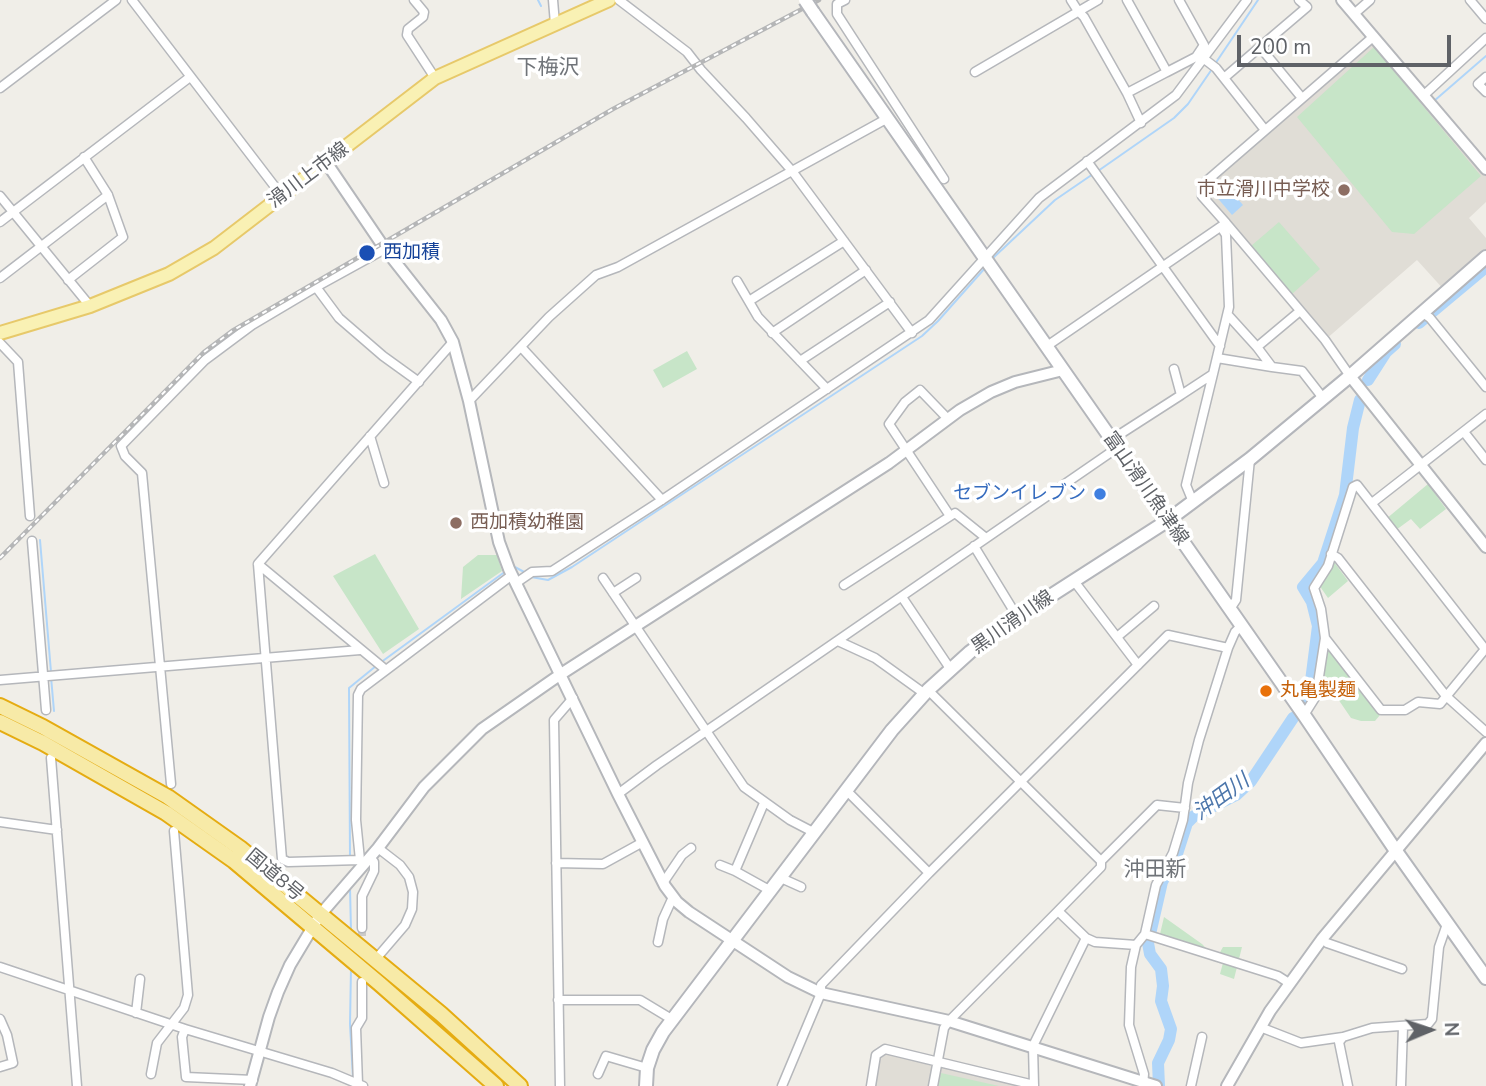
<!DOCTYPE html>
<meta charset="utf-8">
<style>
body{margin:0}
#map{position:relative;width:1486px;height:1086px;overflow:hidden;background:#f0eee8;font-family:"Nunito Sans",sans-serif}
canvas{display:block}
.north{position:absolute;left:1395px;top:995px;width:70px;height:70px;-webkit-text-stroke:5px #fff;paint-order:stroke;rotate:88deg;font-size:19px;font-weight:700;line-height:28px;text-align:center;color:#5f6267}
.north::after{content:'';display:block;margin:auto;width:24px;height:32px;background:#5f6267;clip-path:polygon(50% 0,100% 100%,50% 72%,0 100%)}
.scale{position:absolute;left:1237px;top:35px;width:214px;height:32px;box-sizing:border-box;border:4px solid #5f6267;border-top:0;padding-left:9px;font-size:21px;line-height:24px;white-space:nowrap;color:#5f6267;-webkit-text-stroke:5px #fff;paint-order:stroke}
</style>
<div id="map">
<canvas width="1486" height="1086"></canvas>
<div class="north">N</div>
<div class="scale">200 m</div>
</div>
<script>
const g = document.querySelector('canvas').getContext('2d');
g.lineJoin = 'round';
function paint(path, color) { g.fillStyle = color; g.fill(path, 'evenodd'); }
const poly = rows => new Path2D(rows.map(r => 'M' + r).join(''));
function stroke(path, color, width, dash) { g.strokeStyle = color; g.lineWidth = width; g.lineCap = dash ? 'butt' : 'round'; g.setLineDash(dash || []); g.stroke(path); }
function drawText(font, color, halo, rows, align = 'center') {
  g.font = font + ' "Nunito Sans","Noto Sans JP",sans-serif'; g.lineWidth = 7; g.setLineDash([]); g.textBaseline = 'middle'; g.strokeStyle = halo; g.fillStyle = color; for (const [text, x, y, turn = 0] of rows) {
    g.save(); g.translate(x, y); g.rotate((+turn || 0) * Math.PI / 180); g.textAlign = isNaN(turn) ? turn : align; if (halo) g.strokeText(text, 0, 0); g.fillText(text, 0, 0); g.restore();
  }
}
paint(poly([
 [1373,37,1486,169,1486,202,1469,218,1486,238,1486,257,1446,292,1417,260,1325,340,1202,196,1202,185],
 [885,1052,1028,1086,874,1086,879,1056]
]), '#e0ddd6');
paint(poly([
 [1374,47,1481,176,1414,234,1392,232,1297,117],
 [1279,222,1320,269,1292,294,1251,246],
 [687,351,697,369,663,388,653,370],
 [1428,484,1446,509,1420,529,1411,519,1396,530,1386,519],
 [375,554,419,629,383,654,333,576],
 [478,555,497,555,502,571,461,599,463,567],
 [1334,562,1348,581,1328,598,1319,585],
 [1326,648,1330,648,1380,715,1375,721,1361,721,1351,718,1338,699,1320,692],
 [1164,917,1202,944,1207,949,1160,934],
 [1223,947,1242,947,1234,979,1220,974,1223,963,1219,954],
 [941,1073,999,1086,938,1086]
]), '#c7e5c8');
paint(poly([
 [1226,185,1243,205,1232,215,1215,195]
]), '#afd5f9');
stroke(poly([
 [538,0,541,6],
 [1215,64,1258,0],
 [1434,101,1486,56],
 [1098,171,1174,118,1188,104,1212,69],
 [993,258,1055,200,1093,174],
 [40,540,51,672],
 [513,566,526,573],
 [531,577,548,580,572,567,922,336,938,321,985,268],
 [380,663,506,571],
 [51,677,54,711],
 [350,858,349,688,376,666],
 [350,888,351,931],
 [351,968,350,1024,353,1078]
]), '#afd5f9', 2);
stroke(poly([
 [1419,323,1486,267],
 [1368,380,1386,352,1395,344],
 [1305,703,1310,689,1318,626,1312,602,1303,587,1323,563,1345,495,1353,428,1360,400],
 [1159,1086,1158,1063,1169,1040,1171,1029,1161,1001,1163,986,1161,969,1150,954,1148,943,1162,882,1177,854,1187,823,1194,816,1236,795,1251,781,1293,718]
]), '#afd5f9', 12);
stroke(poly([
 [362,928,362,970]
]), '#cccbc8', 8, [8, 4]);
const minor = poly([
 [132,0,282,196],
 [414,0,424,12,423,17,408,29,407,35,435,78],
 [553,0,555,24],
 [619,0,687,52,701,70,746,118,792,171,912,333],
 [845,0,837,4,837,14,944,179],
 [1071,0,1078,11,1084,17,1127,93,1141,123],
 [1127,0,1167,72,1196,57,1204,45,1179,0],
 [1470,0,1486,19],
 [1354,14,1370,0],
 [1260,47,1307,7,1299,0],
 [1203,58,1216,68,1265,130],
 [975,72,1098,0],
 [1486,77,1478,84,1486,92],
 [1224,78,1260,47,1302,98],
 [0,88,116,0],
 [1127,93,1167,72],
 [1423,96,1486,38],
 [1087,161,1220,346],
 [0,196,90,306],
 [0,222,190,77],
 [1226,223,1325,340,1350,376],
 [385,249,316,287,339,318,383,356,419,382],
 [0,278,108,195],
 [68,280,123,237,108,195,84,157],
 [737,281,758,317,827,389],
 [749,301,844,241],
 [1300,311,1257,347,1272,367,1302,371,1323,398],
 [1422,312,1430,318,1486,387],
 [1228,315,1257,347],
 [772,333,866,270],
 [0,343,18,362,30,516],
 [1047,346,1226,223,1202,196,1202,185,1373,37],
 [522,348,662,500],
 [1217,358,1272,367],
 [800,361,890,302],
 [1174,369,1181,395,1213,374,1229,307,1226,235,1221,227],
 [469,401,549,317,596,275,618,267,888,118],
 [948,419,920,390,905,402,889,424,950,516],
 [1464,432,1486,460],
 [370,436,384,483],
 [1111,440,1181,395],
 [1193,502,1186,485,1213,374],
 [1372,503,1486,414],
 [32,541,46,710],
 [974,546,1018,618],
 [1331,554,1338,558,1446,696,1486,732],
 [258,564,386,670],
 [603,578,744,787,790,820,815,833],
 [1074,581,1138,665],
 [516,583,532,572,552,571,662,500,929,320,1039,198,1176,95,1247,0],
 [844,585,955,513,986,538],
 [613,593,636,578],
 [902,597,951,670],
 [1230,609,1236,600,1250,459],
 [1117,637,1154,606],
 [1325,638,1381,710,1405,710,1418,702,1440,704,1486,648],
 [838,641,875,658,925,694],
 [0,680,360,650],
 [928,690,1101,861],
 [1304,715,1316,696,1325,638,1321,609,1314,588,1328,566,1353,487,1357,485,1485,649],
 [51,758,77,1086],
 [171,784,142,473,125,456,121,446,205,360,252,325,316,287],
 [847,791,929,873,1168,635,1228,648],
 [618,794,657,765,1117,448],
 [764,803,735,871,771,891],
 [0,822,57,830],
 [360,860,288,862,282,859,258,564,453,342],
 [362,862,360,860,356,820,358,695,361,689,512,575],
 [556,863,603,864,643,842],
 [720,865,735,871],
 [781,878,801,887],
 [663,883,682,855,691,848],
 [362,928,362,896,374,871,374,862,370,857],
 [1145,934,1278,976,1289,983],
 [1322,939,1327,943,1402,969],
 [658,942,663,919,673,897],
 [1136,945,1095,942,1086,938,1058,911,1101,867,1101,861,1157,805,1185,808],
 [375,960,405,925,412,909,413,892,409,877,400,865,378,848],
 [0,967,185,1029,332,1073,363,1086],
 [558,1000,640,1000,673,1020],
 [136,1013,140,979],
 [0,1019,7,1035,13,1063,0,1067],
 [1260,1027,1301,1043,1343,1037],
 [185,1029,182,1037,186,1077,253,1080],
 [151,1074,157,1043,184,1008,188,995,174,831],
 [598,1074,606,1056,647,1068],
 [358,1084,356,1028,362,1018,362,982],
 [560,1086,554,720,573,698],
 [782,1086,821,993,821,985,929,873],
 [871,1086,876,1055,885,1049,1034,1085],
 [933,1086,944,1028,949,1021,1058,911],
 [1034,1086,1033,1046,1086,938],
 [1143,1086,1144,1074,1129,1025,1131,967,1136,945,1145,934,1156,885,1173,853,1183,820,1188,783,1199,740,1228,648,1235,632,1242,625],
 [1191,1086,1202,1037],
 [1348,1086,1339,1042,1343,1037,1372,1028,1428,1024,1432,1019,1439,947,1447,924],
 [1401,1086,1403,1027]
]);
const tertiary = poly([
 [1342,0,1486,169],
 [326,162,385,249,441,320,453,342,469,401,499,542,509,569,618,794,665,886,677,902,689,912,788,977,821,993,949,1021,1156,1086],
 [1350,376,1486,547],
 [250,1086,269,1017,278,992,290,965,320,915,378,848,424,787,482,729,561,674,889,463,960,410,991,392,1015,382,1063,370],
 [1227,1086,1270,1011,1322,939,1486,743]
]);
const secondary = poly([
 [813,12,1304,715,1396,851,1486,978],
 [646,1086,647,1068,653,1050,663,1032,892,730,928,690,970,652,1016,618,1167,521,1250,459,1350,376,1486,257]
]);
const primary = poly([
 [0,333,90,306,169,274,214,248,435,78,609,0]
]);
const trunk = poly([
 [0,706,43,727,168,797,240,848,441,1014,520,1086],
 [0,722,43,743,166,813,234,861,380,984,496,1086]
]);
stroke(minor, '#b5b7bb', 11);
stroke(tertiary, '#b5b7bb', 14);
stroke(secondary, '#b4b6bb', 16);
stroke(primary, '#e7c96a', 16);
stroke(trunk, '#e5ac12', 18);
stroke(minor, '#fff', 8);
stroke(tertiary, '#fff', 10);
stroke(secondary, '#fff', 12);
stroke(primary, '#f9f1b4', 12);
stroke(trunk, '#f7eaa7', 14);
const rail = poly([
 [0,558,204,352,232,331,613,109,819,0]
]);
stroke(rail, '#b5b6b7', 4.5);
stroke(rail, '#fff', 2, [5]);
const secondaryBridge = poly([
 [805,0,813,12]
]);
stroke(secondaryBridge, '#b4b6bb', 16, []);
stroke(secondaryBridge, '#fff', 12);
for (const [x, y, r, color] of [
 [1344,190,7,"#8d6e63"],
 [367,253,9,"#1a4fb4"],
 [1100,494,7,"#3f7fe0"],
 [456,523,7,"#8d6e63"],
 [1266,691,7,"#e8710a"]
]) { const dot = new Path2D(); dot.arc(x, y, r, 0, 2 * Math.PI); g.fillStyle = color; g.fill(dot); stroke(dot, '#fff', 2.5); }
drawText('19px', '#5f6267', '#fff', [
 ["滑川上市線",309,176,-37],
 ["富山滑川魚津線",1145,489,55],
 ["黒川滑川線",1013,623,-35],
 ["国道8号",274,876,40]
]);
drawText('19px', '#785e54', '#fff', [
 ["市立滑川中学校",1330,190],
 ["西加積幼稚園",470,523,"left"]
], 'right');
drawText('19px', '#164399', '#fff', [
 ["西加積",383,253]
], 'left');
drawText('19px', '#366cbe', '#fff', [
 ["セブンイレブン",1086,494]
], 'right');
drawText('19px', '#c56008', '#fff', [
 ["丸亀製麺",1280,691]
], 'left');
drawText('21px', '#707479', '#fff', [
 ["下梅沢",548,69],
 ["沖田新",1155,871]
]);
drawText('italic 21px', '#4c76ab', '#fff', [
 ["沖田川",1222,798,-36]
]);
</script>
